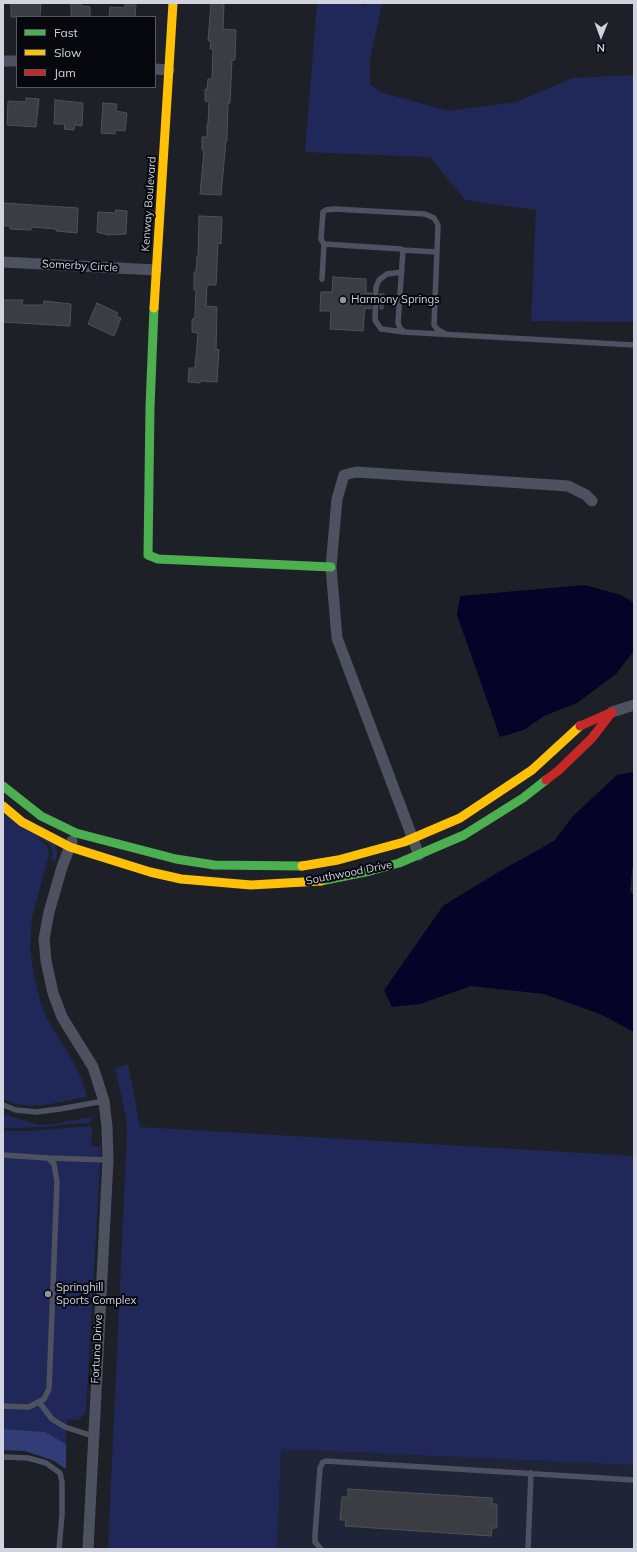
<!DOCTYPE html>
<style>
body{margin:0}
#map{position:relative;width:637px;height:1552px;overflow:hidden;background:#1e2028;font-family:Mulish,sans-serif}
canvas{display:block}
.frame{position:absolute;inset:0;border:4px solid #d1d4de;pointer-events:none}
.legend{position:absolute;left:16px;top:16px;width:140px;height:72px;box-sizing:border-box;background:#07080e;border:1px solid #585a61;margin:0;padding:5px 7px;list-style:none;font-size:12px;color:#d1d4de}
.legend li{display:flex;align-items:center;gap:8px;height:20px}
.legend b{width:20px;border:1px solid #585a61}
.north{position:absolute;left:581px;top:16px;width:40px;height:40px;-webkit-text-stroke:3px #07080e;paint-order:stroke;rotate:181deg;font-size:11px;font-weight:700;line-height:16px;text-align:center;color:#d1d4de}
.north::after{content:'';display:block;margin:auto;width:14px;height:18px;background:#d1d4de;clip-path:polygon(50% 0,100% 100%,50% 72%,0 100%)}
</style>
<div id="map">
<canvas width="637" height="1552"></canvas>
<div class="frame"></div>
<ul class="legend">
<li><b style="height:5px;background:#4caf50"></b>Fast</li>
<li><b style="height:5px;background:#ffc107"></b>Slow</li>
<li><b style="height:5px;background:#c62828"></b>Jam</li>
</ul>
<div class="north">N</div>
</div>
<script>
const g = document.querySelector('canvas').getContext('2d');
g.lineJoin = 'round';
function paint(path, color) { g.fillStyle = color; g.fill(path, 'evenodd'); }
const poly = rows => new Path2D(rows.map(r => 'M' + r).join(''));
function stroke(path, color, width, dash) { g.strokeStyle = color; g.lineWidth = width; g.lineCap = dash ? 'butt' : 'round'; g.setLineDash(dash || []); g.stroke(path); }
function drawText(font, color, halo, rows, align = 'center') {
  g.font = font + ' Mulish,sans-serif'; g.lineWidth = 4; g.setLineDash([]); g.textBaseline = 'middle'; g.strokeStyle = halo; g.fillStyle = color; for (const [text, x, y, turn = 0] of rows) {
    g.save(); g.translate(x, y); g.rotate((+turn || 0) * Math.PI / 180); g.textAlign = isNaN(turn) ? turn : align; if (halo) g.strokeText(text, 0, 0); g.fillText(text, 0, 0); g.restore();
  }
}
paint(poly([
 [281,1449,634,1465,634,1549,278,1549]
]), '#1f2437');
paint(poly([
 [317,3,360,3,362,7,368,3,382,3,370,60,370,85,383,93,449,111,516,102,573,78,634,75,634,322,531,321,536,210,465,200,430,157,305,152],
 [3,813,55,845,57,851,56,861,51,860,53,853,50,845,39,837,39,839,48,848,49,854,32,917,30,948,33,971,40,1001,46,1017,73,1061,82,1080,87,1097,50,1104,33,1106,15,1104,3,1099],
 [128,1064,140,1127,634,1156,634,1465,281,1449,277,1549,108,1549,127,1131,126,1117,115,1068],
 [3,1114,39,1125,54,1124,91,1117,91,1123,68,1124,46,1127,3,1128],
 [92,1126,91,1146,101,1147,86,1412,79,1420,67,1419,66,1444,45,1432,3,1429,3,1131,33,1131]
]), '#20285a');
paint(poly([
 [3,1429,45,1432,66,1444,66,1469,52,1460,25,1451,3,1450]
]), '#323d78');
paint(poly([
 [585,585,621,595,634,603,634,651,616,674,577,703,544,716,524,730,500,737,457,615,460,596],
 [632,772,634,775,634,853,630,891,634,896,634,1032,600,1014,544,994,471,986,420,1004,392,1007,384,990,443,906,495,874,554,841,573,816,617,775]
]), '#050327');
const building = poly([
 [11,3,41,3,40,17,11,17,11,3],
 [71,3,79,3,82,6,90,7,90,17,71,17,71,3],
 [211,3,224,3,223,29,236,30,235,60,232,60,230,103,228,103,227,141,226,141,221,195,200,194,204,151,202,150,202,137,207,137,207,124,208,124,209,102,205,101,205,89,207,90,208,79,212,79,213,49,210,49,211,41,208,41,211,3],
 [125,5,136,5,135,17,109,17,110,7,125,8,125,5],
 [26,98,39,99,36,127,7,125,8,101,26,102,26,98],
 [55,100,83,103,82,126,75,125,74,130,64,129,65,124,54,124,55,100],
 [103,103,117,104,116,111,127,113,125,131,115,130,115,134,101,133,103,103],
 [3,203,78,208,77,233,56,231,56,229,31,227,31,230,10,229,10,226,3,226,3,203],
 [116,210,127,211,126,234,108,235,97,232,98,212,115,213,116,210],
 [199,216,222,217,221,244,218,243,216,285,207,285,206,306,217,307,216,349,219,350,217,382,201,381,200,383,188,382,189,368,195,368,198,333,192,332,192,319,194,319,195,316,196,290,194,290,194,272,196,272,197,256,198,256,199,216],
 [333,277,366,279,366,293,372,293,371,309,365,308,363,331,330,329,331,311,320,311,321,292,332,292,333,277],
 [380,294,384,294,383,309,380,309,380,294],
 [3,300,23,300,22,305,43,305,44,301,71,304,70,326,3,322,3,300],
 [97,303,118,313,116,316,121,318,114,336,88,324,97,303],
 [348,1489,492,1498,492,1504,497,1504,497,1528,492,1528,491,1536,345,1526,346,1520,340,1520,342,1497,348,1497,348,1489]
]);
paint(building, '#3b3d43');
stroke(building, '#4f5158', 1);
stroke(poly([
 [403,250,437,252],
 [402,272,387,274,379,280,376,287,375,320,381,329,404,332],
 [322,279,324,244],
 [446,334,438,330,434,325,438,225,434,218,425,214,334,209,326,210,323,212,321,239,324,244,401,249,403,250,398,323,400,328,404,332,634,345],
 [3,1105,16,1110,36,1112,60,1109,104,1101],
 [3,1155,48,1158,54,1164,57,1182,49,1389,44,1399,29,1407,3,1406],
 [48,1158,108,1160],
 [39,1402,52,1419,65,1427,93,1436],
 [3,1457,28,1458,46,1463,60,1473,62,1482,62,1515,59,1549],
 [321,1549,315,1542,315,1535,320,1468,323,1462,326,1461,634,1480],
 [528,1549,531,1473]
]), '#4e5260', 5.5);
stroke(poly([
 [3,61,17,61],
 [155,69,169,70],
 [3,262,156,270],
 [612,712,634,705],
 [72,841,62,867,49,912,44,939,46,961,53,993,62,1017,93,1067,104,1101,107,1127,108,1160,88,1549],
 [419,855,337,638,331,567,337,499,344,475,356,472,568,486,586,495,592,501]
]), '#4e5260', 11);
stroke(poly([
 [154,308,150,407,148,555,158,559,331,567],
 [3,786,41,816,76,833,176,859,214,865,302,866],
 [321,881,370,871,399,863,464,835,523,798,546,780]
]), '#4caf50', 9);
stroke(poly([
 [154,308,173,3],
 [3,806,22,822,70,847,150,872,181,879,251,885,321,881],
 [302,866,338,860,404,842,460,818,532,770,580,726]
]), '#ffc107', 9);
stroke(poly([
 [546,780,559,770,592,738,612,712,580,726]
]), '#c62828', 9);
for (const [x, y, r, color] of [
 [343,300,4,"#92959e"],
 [48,1294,4,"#92959e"]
]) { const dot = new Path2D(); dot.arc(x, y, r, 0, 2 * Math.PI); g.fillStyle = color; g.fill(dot); stroke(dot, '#07080e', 1.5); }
drawText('11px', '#d1d4de', '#07080e', [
 ["Kenway Boulevard",149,204,-86],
 ["Somerby Circle",80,266,3],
 ["Southwood Drive",349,873,-11],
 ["Fortuna Drive",97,1349,-87]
]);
drawText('11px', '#d1d4de', '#07080e', [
 ["Harmony Springs",351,300],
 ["Springhill",56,1288],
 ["Sports Complex",56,1301]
], 'left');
</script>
